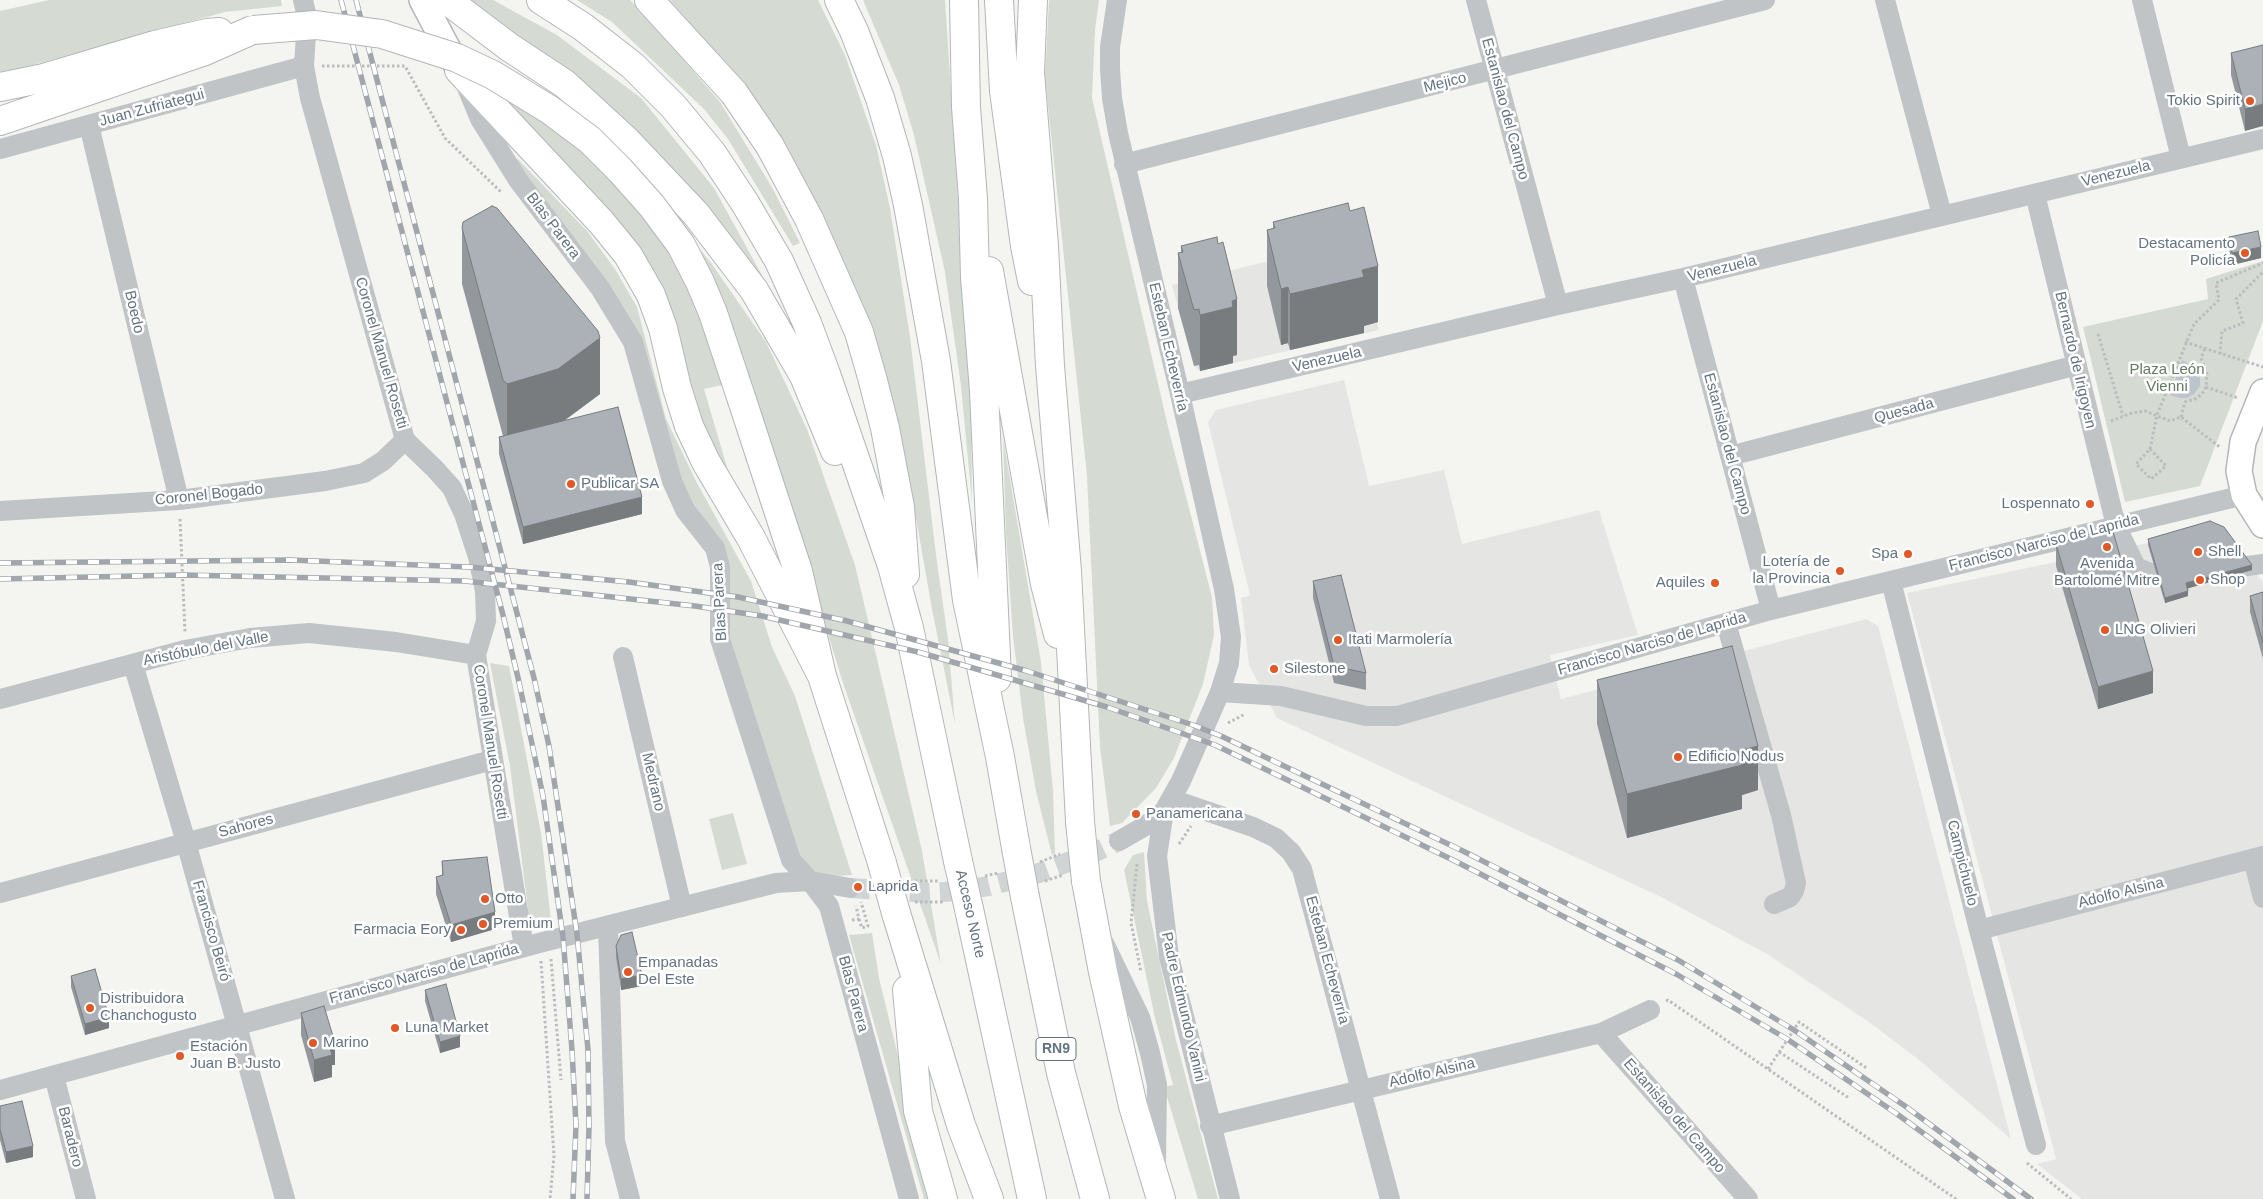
<!DOCTYPE html>
<meta charset="utf-8">
<style>
body{margin:0}
canvas{display:block;background:#f4f5f1}
</style>
<canvas width="2263" height="1199"></canvas>
<script>
const g = document.querySelector('canvas').getContext('2d');
g.lineJoin = 'round';
function paint(path, color) { g.fillStyle = color; g.fill(path, 'evenodd'); }
const poly = rows => new Path2D(rows.map(r => 'M' + r).join(''));
function stroke(path, color, width, dash) { g.strokeStyle = color; g.lineWidth = width; g.lineCap = dash ? 'butt' : 'round'; g.setLineDash(dash || []); g.stroke(path); }
function drawText(font, color, halo, rows, align = 'center') {
  g.font = font + ' Helvetica,sans-serif'; g.lineWidth = 5; g.setLineDash([]); g.textBaseline = 'middle'; g.strokeStyle = halo; g.fillStyle = color; for (const [text, x, y, turn = 0] of rows) {
    g.save(); g.translate(x, y); g.rotate((+turn || 0) * Math.PI / 180); g.textAlign = isNaN(turn) ? turn : align; if (halo) g.strokeText(text, 0, 0); g.fillText(text, 0, 0); g.restore();
  }
}
paint(poly([
 [1358,239,1379,330,1200,371,1194,366,1172,285],
 [1344,380,1369,486,1444,470,1462,544,1599,510,1638,635,1550,655,1561,699,1866,619,1878,626,2011,1139,1919,1060,1869,1022,1767,954,1661,897,1277,718,1249,665,1241,598,1250,595,1208,422,1216,410],
 [2210,530,2223,534,2263,582,2263,1199,2082,1199,2037,1164,2056,1159,1907,593]
]), '#e5e6e4');
paint(poly([
 [49,0,281,0,282,6,225,12,0,74,0,11],
 [463,0,493,0,557,35,641,98,714,188,769,288],
 [577,0,630,0,641,11,720,102,773,189,800,243,793,246,728,139,704,109,612,22],
 [670,0,818,0,845,55,876,145,890,208,910,337,936,555,948,639,955,724,932,609,913,501,855,290,824,219,789,152,759,106],
 [863,0,945,0,971,400,972,502,961,386,945,272,914,135,899,85],
 [1049,0,1099,0,1095,30,1092,98,1169,431,1212,597,1214,635,1203,684,1174,758,1156,788,1122,823,1110,826,1100,747,1087,476,1045,77],
 [489,80,613,151,709,260,766,342,807,429,855,565,922,851,941,964,843,683,750,379,704,389,729,474,724,475,699,427,673,337,508,110],
 [517,158,587,231,615,269,637,307,666,419,697,483,751,581,772,647,795,696,852,875,815,877,800,858,724,635,728,585,680,487,635,334,519,167],
 [2263,261,2263,321,2200,486,2125,502,2083,327,2208,299,2206,279],
 [1003,438,1041,662,1053,791,1055,853,1052,855,1036,791,1023,718,1013,636,1006,534],
 [490,663,509,666,541,833,551,920,530,925,510,766],
 [733,813,747,864,722,870,709,819],
 [1144,852,1147,901,1176,1040,1218,1199,1198,1199,1164,1087,1173,1085,1155,1018,1124,870,1133,855],
 [872,933,879,978,933,1199,924,1199,849,935]
]), '#d5dbd2');
paint(poly([
 [2182,360,2197,369,2200,376,2200,386,2194,394,2187,398,2180,398,2170,395]
]), '#bbc5cb');
stroke(poly([
 [850,888,928,893,959,891,989,886,1039,873,1095,852,1119,841]
]), '#d0d4d5', 20, [20, 10]);
const major = poly([
 [422,0,458,68],
 [2263,392,2243,442,2239,471,2244,495,2263,525]
]);
const highway = poly([
 [447,0,509,47,565,84,627,141,696,214,754,290,804,376,835,451],
 [541,0,583,27,633,66,673,106,712,153,745,203,779,261,807,323,826,374,892,566,909,628,958,861],
 [649,0,734,93,770,146,809,219,859,332,872,377,885,428,900,507,905,574],
 [839,0,854,31,880,98,897,156,908,205,936,361,967,600,1000,757,1016,848],
 [964,0,966,107,973,199,975,277,984,391,997,678],
 [999,0,1004,91,1025,246,1032,281],
 [1033,0,1030,73,1044,246,1050,366,1067,571,1080,822],
 [459,70,601,222,628,255,651,295,663,328,677,388,689,426,706,462,751,538,822,676],
 [0,87,44,78,155,45,207,33,219,32],
 [0,121,205,51,250,31],
 [989,271,1045,584,1058,634],
 [742,400,798,571,822,676,882,863],
 [1086,881,1103,972,1133,1106,1161,1199],
 [1025,897,1061,1073,1095,1199],
 [969,909,1032,1199],
 [896,913,961,1125,989,1199],
 [907,990,918,1111,943,1199]
]);
stroke(major, '#b3b7bb', 28);
stroke(highway, '#b3b6b9', 30);
stroke(poly([
 [322,66,405,66,445,138,501,192],
 [2098,334,2123,416],
 [2185,342,2263,367],
 [2220,354,2222,331,2243,323,2236,299,2263,272],
 [2206,387,2238,398],
 [2181,417,2185,402,2195,399,2202,394,2206,387,2207,374,2201,358,2205,348],
 [2111,421,2132,413,2145,411,2170,421,2181,417,2221,448],
 [2150,449,2166,466,2151,479,2136,464,2150,449,2157,415,2194,324,2219,300,2216,283,2263,263],
 [180,519,185,632],
 [1228,723,1245,714],
 [1179,844,1191,826],
 [1040,862,1060,854],
 [1137,864,1131,923,1141,972],
 [985,876,998,873],
 [910,881,939,881],
 [1045,881,1063,875],
 [915,902,944,902],
 [859,919,862,928,868,926,861,902],
 [852,920,859,919,856,906],
 [551,959,561,1080],
 [541,961,554,1156,550,1199],
 [1666,1001,1668,1000,1956,1199],
 [1779,1052,1849,1098],
 [1768,1069,1799,1022,1868,1069],
 [2027,1163,2071,1199]
]), '#babcbe', 3, [2.5, 2.5]);
stroke(poly([
 [303,0,307,17,304,66,310,98,405,440,435,469,452,488,464,514,478,557,485,591,486,621,476,655,524,947],
 [1117,0,1110,47,1110,69,1112,98,1118,133,1180,394,1224,589,1231,637,1229,663,1220,692,1181,781,1164,811,1145,826,1119,841],
 [1476,0,1558,305],
 [1885,0,1942,215],
 [2142,0,2181,158],
 [465,83,480,119,518,180,600,288,633,342,672,481,685,510,715,548,720,567,720,639,791,860,810,881,829,906,909,1199],
 [89,125,179,500],
 [0,149,304,66],
 [1124,164,1765,0],
 [2035,194,2116,526,2136,567,2155,575,2182,577],
 [1683,278,1771,610],
 [1180,394,1558,305,1683,278,2263,139],
 [1730,456,2077,365],
 [0,511,179,500,325,481,364,473,383,461,405,440],
 [2225,569,2263,564],
 [1891,581,1979,930,2036,1145],
 [1726,623,1781,815,1796,883,1794,891,1790,897,1774,904],
 [623,657,682,907],
 [133,664,186,842,285,1199],
 [1220,692,1281,696,1366,716,1397,716,1771,610,2244,495],
 [0,699,185,650,250,638,309,633,396,642,476,655],
 [1171,799,1253,827,1276,838,1291,852,1302,869,1390,1199],
 [1164,811,1157,856,1169,957,1230,1199],
 [2253,859,2263,898],
 [0,893,492,760],
 [608,927,615,1141,630,1199],
 [1979,930,2263,856],
 [1104,943,1140,1017,1150,1053,1157,1085,1156,1163],
 [1601,1033,1748,1199],
 [54,1076,86,1199],
 [0,1090,539,943,776,883,810,881,850,888],
 [1210,1126,1601,1033,1650,1010]
]), '#c0c4c7', 20);
stroke(major, '#fff', 25);
stroke(highway, '#fff', 28);
const rail = poly([
 [341,0,503,615,519,682,543,796,563,937,572,1050,576,1125,573,1199],
 [356,0,534,678,549,746,577,934,588,1050,589,1127,587,1199],
 [0,563,290,560,469,567,629,582,738,597,847,621,1027,671,1193,725,1221,736,1465,852,1678,960,1794,1030,1905,1106,2031,1199],
 [0,579,182,575,465,581,695,606,762,616,918,652,1107,707,1215,745,1455,861,1676,974,1787,1039,1897,1114,2013,1199]
]);
stroke(rail, '#a1a6ac', 5.5);
stroke(rail, '#fff', 4, [11]);
const highwayBridge = poly([
 [253,30,316,25,382,34,457,58,493,75,550,110,590,140,620,170,652,206,681,245,700,282,713,313,742,400],
 [1080,822,1086,881],
 [1016,848,1025,897],
 [958,861,969,909],
 [882,863,896,913]
]);
stroke(highwayBridge, '#b3b6b9', 30, []);
stroke(highwayBridge, '#fff', 28);
paint(poly([
 [2263,45,2245,131,2231,75,2231,53],
 [1273,222,1378,322,1364,326,1364,333,1290,350,1288,343,1281,345,1267,286,1267,230,1273,229],
 [462,228,600,394,564,421,642,514,523,544,499,454,499,437,503,436,462,284],
 [2229,237,2261,258,2232,265,2229,248],
 [1181,246,1237,355,1233,356,1233,363,1200,371,1199,365,1194,366,1178,308,1178,253,1181,252],
 [2148,539,2252,570,2188,588,2188,596,2165,603,2148,545],
 [2056,544,2153,693,2098,709,2056,566],
 [1313,581,1366,673,1366,690,1334,683,1313,598],
 [2263,592,2263,659,2250,612,2250,596],
 [1597,680,1758,790,1742,795,1742,809,1627,838,1597,724],
 [442,861,495,929,451,942,436,894,436,877,442,876],
 [616,946,642,986,621,990,616,957],
 [71,976,109,1028,85,1035,71,987],
 [425,990,460,1047,440,1053,425,1001],
 [301,1013,335,1065,332,1065,332,1077,314,1082,301,1035],
 [0,1106,33,1157,6,1163,0,1140]
]), '#93989d');
paint(poly([
 [2263,104,2263,126,2245,131,2245,109],
 [2261,247,2261,258,2232,265,2232,253],
 [1378,266,1378,322,1364,326,1364,333,1290,350,1290,294,1362,270],
 [1288,287,1288,343,1281,345,1281,289],
 [1237,299,1237,355,1233,356,1233,363,1200,371,1200,315,1232,301],
 [600,338,600,394,558,425,507,440,507,384],
 [642,497,642,514,523,544,523,527],
 [2252,565,2252,570,2186,589,2186,583],
 [2188,591,2188,596,2165,603,2165,598],
 [2153,671,2153,693,2098,709,2098,687],
 [1758,746,1758,790,1742,795,1742,809,1627,838,1627,794,1738,751],
 [495,912,495,929,451,942,451,925],
 [642,975,642,986,621,990,621,979],
 [109,1017,109,1028,85,1035,85,1024],
 [460,1036,460,1047,440,1053,440,1042],
 [335,1043,335,1065,332,1065,332,1077,314,1082,314,1060,329,1044],
 [33,1146,33,1157,6,1163,6,1152]
]), '#787c7f');
const building = poly([
 [2263,45,2263,104,2245,109,2231,53,2263,45],
 [1348,203,1350,211,1364,207,1378,266,1362,270,1364,277,1290,294,1288,287,1281,289,1267,230,1275,228,1273,222,1348,203],
 [492,206,497,208,598,331,600,338,558,369,507,384,503,380,462,228,463,222,492,206],
 [2258,231,2261,247,2232,253,2229,237,2258,231],
 [1217,237,1218,244,1223,242,1237,299,1232,301,1233,307,1200,315,1199,309,1194,310,1178,253,1183,252,1181,246,1217,237],
 [618,407,642,497,523,527,499,437,618,407],
 [2210,521,2224,527,2252,565,2186,583,2188,591,2165,598,2148,539,2210,521],
 [2112,528,2153,671,2098,687,2056,544,2112,528],
 [1341,575,1366,673,1334,666,1313,581,1341,575],
 [2263,592,2263,643,2250,596,2263,592],
 [1732,646,1758,746,1738,751,1742,765,1627,794,1597,680,1732,646],
 [487,857,495,912,451,925,436,877,443,875,442,861,487,857],
 [632,932,642,975,621,979,616,946,621,935,632,932],
 [95,969,109,1017,85,1024,71,976,95,969],
 [446,984,460,1036,440,1042,425,990,446,984],
 [324,1006,335,1043,329,1044,332,1055,314,1060,301,1013,324,1006],
 [22,1101,33,1146,6,1152,0,1129,0,1106,22,1101]
]);
paint(building, '#abb1b6');
stroke(building, '#787c7f', 1);
for (const [x, y, r, color] of [
 [2250,101,5,"#df5826"],
 [2245,253,5,"#df5826"],
 [571,484,5,"#df5826"],
 [2090,504,5,"#df5826"],
 [2107,547,5,"#df5826"],
 [2198,552,5,"#df5826"],
 [1908,554,5,"#df5826"],
 [1840,571,5,"#df5826"],
 [2200,580,5,"#df5826"],
 [1715,583,5,"#df5826"],
 [2105,630,5,"#df5826"],
 [1338,640,5,"#df5826"],
 [1274,669,5,"#df5826"],
 [1678,757,5,"#df5826"],
 [1136,814,5,"#df5826"],
 [858,887,5,"#df5826"],
 [485,899,5,"#df5826"],
 [483,924,5,"#df5826"],
 [461,930,5,"#df5826"],
 [628,972,5,"#df5826"],
 [90,1008,5,"#df5826"],
 [395,1028,5,"#df5826"],
 [313,1043,5,"#df5826"],
 [180,1056,5,"#df5826"]
]) { const dot = new Path2D(); dot.arc(x, y, r, 0, 2 * Math.PI); g.fillStyle = color; g.fill(dot); stroke(dot, '#fff', 2); }
for (const [x, y, w] of [
 [1056,1049,40]
]) { const box = new Path2D(); box.roundRect(x - w / 2, y - 11.5, w, 23, 4); g.fillStyle = '#fff'; g.fill(box); stroke(box, '#647381', 1); }
drawText('bold 14px', '#647381', null, [
 ["RN9",1056,1049]
]);
drawText('15px', '#647381', '#fff', [
 ["Mejico",1445,83,-14],
 ["Juan Zufriategui",152,108,-15],
 ["Estanislao del Campo",1505,109,75],
 ["Venezuela",2116,174,-14],
 ["Blas Parera",553,226,53],
 ["Venezuela",1722,269,-14],
 ["Boedo",134,312,77],
 ["Esteban Echeverría",1168,347,77],
 ["Coronel Manuel Rosetti",381,353,74],
 ["Venezuela",1327,360,-13],
 ["Bernardo de Irigoyen",2075,360,77],
 ["Quesada",1904,411,-15],
 ["Estanislao del Campo",1727,444,75],
 ["Coronel Bogado",209,495,-6],
 ["Francisco Narciso de Laprida",2044,543,-14],
 ["Blas Parera",720,602,-93],
 ["Francisco Narciso de Laprida",1652,644,-16],
 ["Aristóbulo del Valle",206,649,-11],
 ["Coronel Manuel Rosetti",490,742,81],
 ["Medrano",653,782,77],
 ["Sahores",246,826,-15],
 ["Campichuelo",1962,863,76],
 ["Adolfo Alsina",2121,893,-14],
 ["Acceso Norte",970,914,77],
 ["Francisco Beiró",211,931,74],
 ["Esteban Echeverría",1327,960,75],
 ["Francisco Narciso de Laprida",424,974,-15],
 ["Blas Parera",853,994,75],
 ["Padre Edmundo Vanini",1183,1007,77],
 ["Adolfo Alsina",1432,1073,-13],
 ["Estanislao del Campo",1674,1116,49],
 ["Baradero",70,1137,76]
]);
drawText('15px', '#647381', '#fff', [
 ["Tokio Spirit",2240,101,"right"],
 ["Destacamento",2235,244,"right"],
 ["Policía",2235,261,"right"],
 ["Publicar SA",581,484],
 ["Lospennato",2080,504,"right"],
 ["Shell",2208,552],
 ["Spa",1898,554,"right"],
 ["Lotería de",1830,562,"right"],
 ["la Provincia",1830,579,"right"],
 ["Avenida",2107,564,"center"],
 ["Bartolomé Mitre",2107,581,"center"],
 ["Shop",2210,580],
 ["Aquiles",1705,583,"right"],
 ["LNG Olivieri",2115,630],
 ["Itati Marmolería",1348,640],
 ["Silestone",1284,669],
 ["Edificio Nodus",1688,757],
 ["Panamericana",1146,814],
 ["Laprida",868,887],
 ["Otto",495,899],
 ["Premium",493,924],
 ["Farmacia Eory",451,930,"right"],
 ["Empanadas",638,963],
 ["Del Este",638,980],
 ["Distribuidora",100,999],
 ["Chanchogusto",100,1016],
 ["Luna Market",405,1028],
 ["Marino",323,1043],
 ["Estación",190,1047],
 ["Juan B. Justo",190,1064]
], 'left');
drawText('15px', '#667963', '#fff', [
 ["Plaza León",2167,370],
 ["Vienni",2167,387]
]);
</script>
